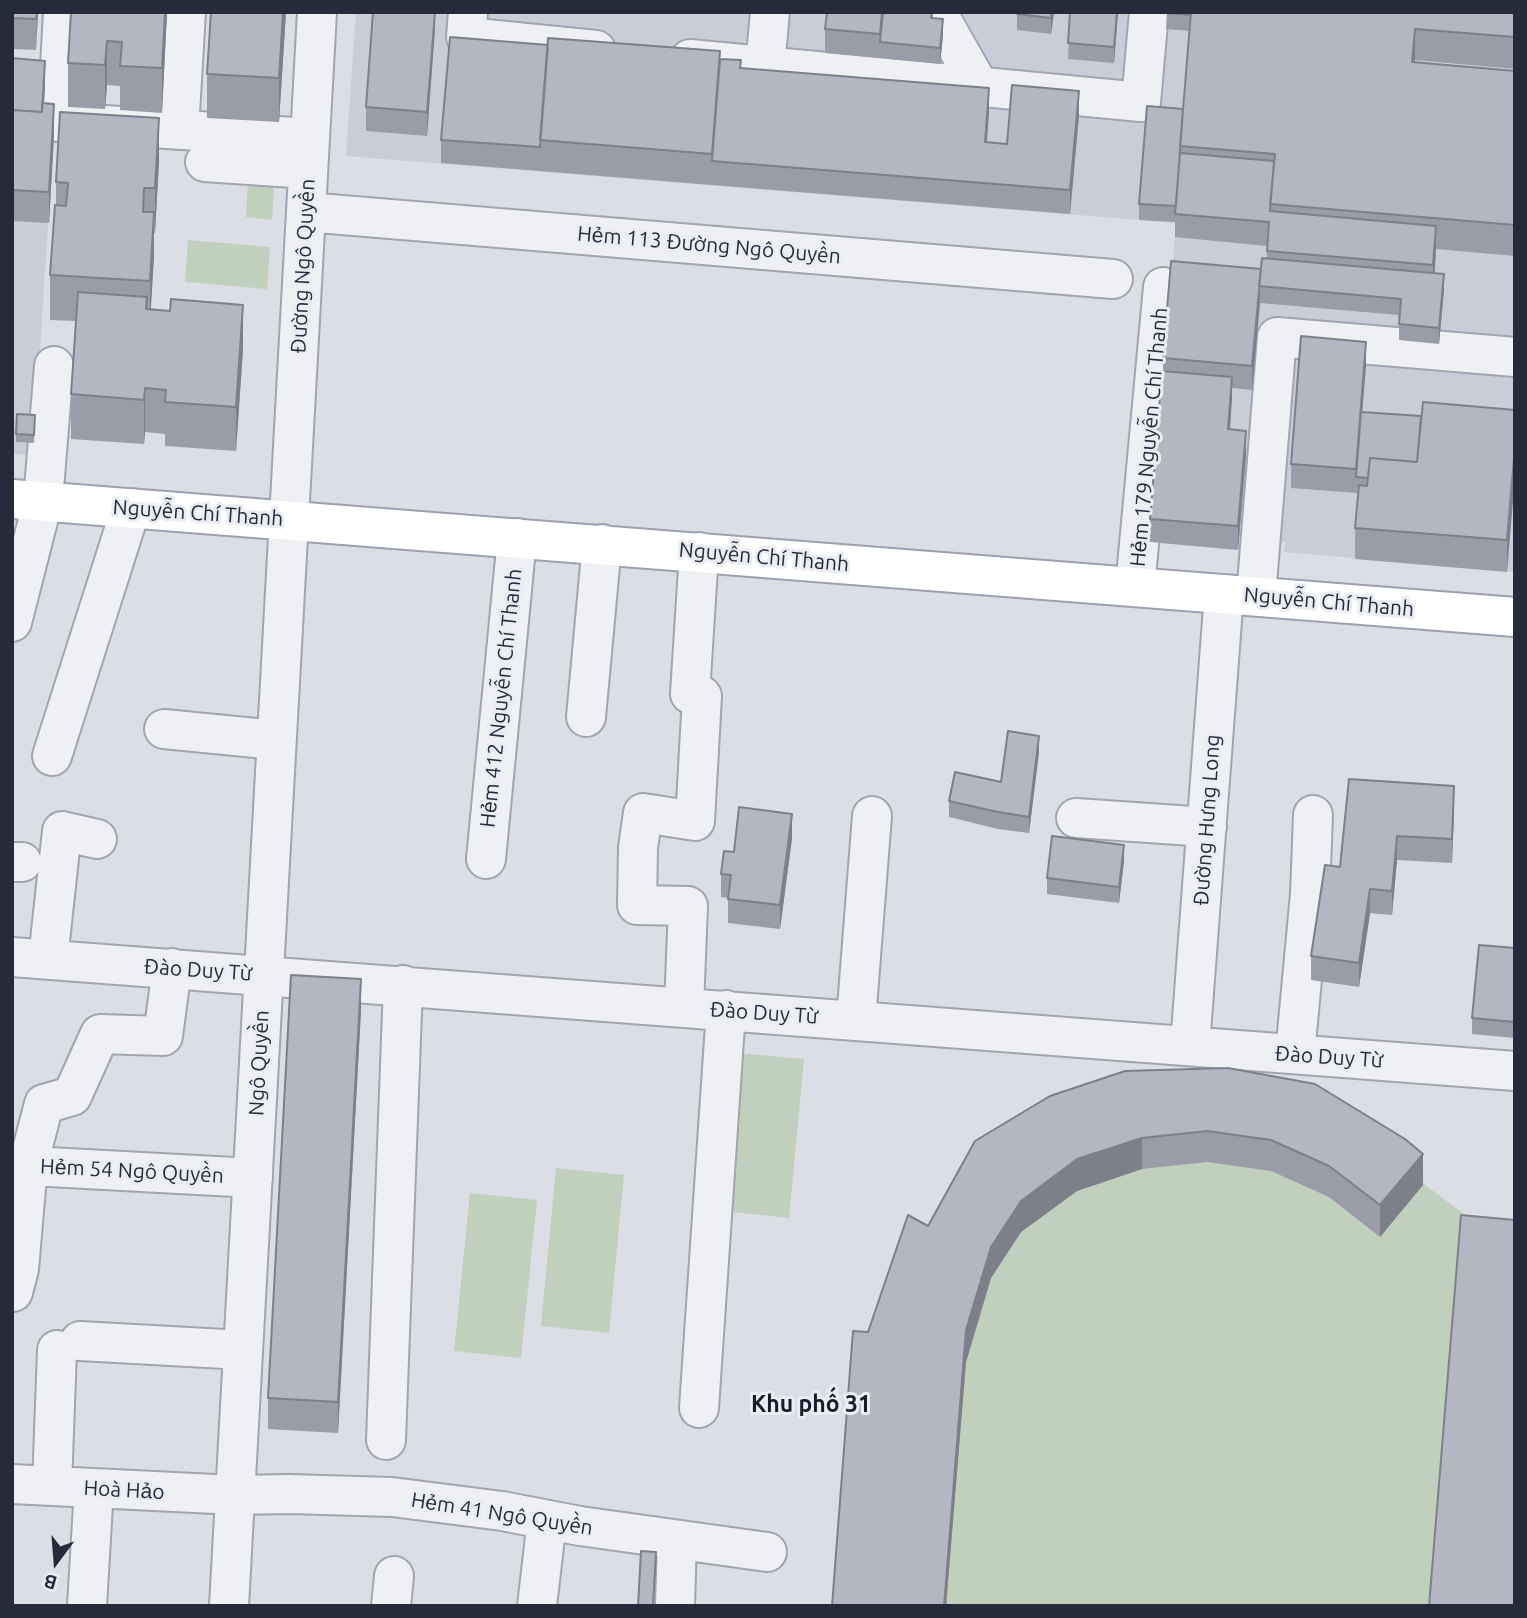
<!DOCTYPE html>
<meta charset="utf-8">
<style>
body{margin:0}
#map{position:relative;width:1527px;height:1618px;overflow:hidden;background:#dcdee6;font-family:Ubuntu,sans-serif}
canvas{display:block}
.frame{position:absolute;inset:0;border:14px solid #262b3c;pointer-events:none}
.north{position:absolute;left:21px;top:1527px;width:70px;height:70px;-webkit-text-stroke:5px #ebedf4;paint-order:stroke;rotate:196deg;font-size:19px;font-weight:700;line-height:28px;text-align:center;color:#262b3c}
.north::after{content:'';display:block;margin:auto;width:24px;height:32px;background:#262b3c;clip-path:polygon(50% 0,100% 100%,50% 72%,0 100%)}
</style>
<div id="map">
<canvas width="1527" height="1618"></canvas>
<div class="frame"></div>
<div class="north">B</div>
</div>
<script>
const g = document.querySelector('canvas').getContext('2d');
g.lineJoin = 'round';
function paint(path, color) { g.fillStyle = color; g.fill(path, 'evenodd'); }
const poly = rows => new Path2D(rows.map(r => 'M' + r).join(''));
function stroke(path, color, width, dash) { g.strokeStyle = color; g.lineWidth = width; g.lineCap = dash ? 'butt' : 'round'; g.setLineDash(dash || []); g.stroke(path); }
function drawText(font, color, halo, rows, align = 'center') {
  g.font = font + ' Ubuntu,sans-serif'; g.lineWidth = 6; g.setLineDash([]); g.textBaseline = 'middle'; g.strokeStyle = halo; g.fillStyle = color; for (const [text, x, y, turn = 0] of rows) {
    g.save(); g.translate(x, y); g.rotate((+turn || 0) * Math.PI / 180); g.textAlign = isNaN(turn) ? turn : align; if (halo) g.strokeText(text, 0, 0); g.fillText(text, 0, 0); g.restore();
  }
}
paint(poly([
 [356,12,1515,12,1515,572,1284,552,1285,542,1240,538,1238,550,1150,542,1176,223,346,156],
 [54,135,33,455,12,454,12,141]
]), '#cacdd8');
paint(poly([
 [248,181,274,184,272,220,246,217],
 [188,240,270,247,267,289,185,282],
 [737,1053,804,1059,789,1218,722,1211],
 [1050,1127,1405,1170,1464,1214,1462,1246,1515,1606,834,1606],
 [556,1168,624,1175,609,1333,541,1326],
 [470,1193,537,1200,521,1358,454,1351]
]), '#bfd0bd');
const minor = poly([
 [63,12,57,122,310,138],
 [468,12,466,37,596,50],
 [937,12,979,86],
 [690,59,1141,102,1149,12],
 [765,66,770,12],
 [179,130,186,12],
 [205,162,308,169],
 [306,212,1113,279],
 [1135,587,1163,287],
 [1256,596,1277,337,1515,357],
 [12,622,43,501,54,366],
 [586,717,602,544],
 [164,729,276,740],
 [52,756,131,508],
 [1076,818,1207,827],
 [486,859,517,538],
 [12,862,22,862],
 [12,957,1515,1071],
 [48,959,62,831,97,839],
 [684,1007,688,906,637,905,638,848,643,813,695,821,702,696,690,694,699,552],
 [856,1020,872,816],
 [1190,1046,1224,594],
 [1295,1054,1310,894,1313,815],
 [12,1165,253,1178],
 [13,1292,19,1269,28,1165,44,1104,72,1096,100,1034,163,1036,172,968],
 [80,1341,243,1350],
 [699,1408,726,1010],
 [386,1440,403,985],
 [12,1484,235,1495,289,1494,392,1497,502,1511,580,1526,767,1552],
 [52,1486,57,1350],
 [87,1606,94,1488],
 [229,1606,317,12],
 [391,1606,394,1576],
 [537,1606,547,1520],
 [675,1606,677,1540]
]);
const major = poly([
 [12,499,1515,617]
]);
stroke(minor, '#a2a5b0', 42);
stroke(major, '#9ca1b1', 42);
stroke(minor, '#eef0f4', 38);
stroke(major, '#fff', 38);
paint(poly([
 [12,12,38,12,36,50,12,49],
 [71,12,167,12,162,113,120,110,120,86,107,85,105,109,68,107,68,63],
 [211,12,286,12,279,122,207,118,207,74],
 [435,12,435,28,427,136,366,131,366,107],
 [933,12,933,18,943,35,940,64,825,53,825,29],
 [1017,12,1054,12,1051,34,1017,30],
 [1070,12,1118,12,1114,63,1068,59],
 [1167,12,1515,12,1515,69,1415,60,1415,62,1515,71,1515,256,1436,249,1435,273,1444,290,1439,344,1399,340,1399,315,1260,303,1252,390,1232,388,1230,430,1246,455,1238,550,1150,542,1150,519,1163,371,1163,358,1261,269,1267,258,1267,246,1175,237,1175,222,1139,220,1139,204,1183,109,1190,31,1166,29],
 [12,58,45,84,44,104,54,135,49,223,12,221],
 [720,59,741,68,989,112,987,142,1007,144,1079,115,1070,214,441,163,441,140],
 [159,162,155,233,154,233,154,256,150,310,243,349,236,451,165,446,165,434,145,432,144,444,71,439,71,394,76,321,50,320,50,275,56,205,56,182],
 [1366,365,1362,412,1421,416,1515,410,1507,572,1355,559,1355,528,1358,493,1291,488,1291,464],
 [35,423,34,443,16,442,16,434],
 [1039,752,1029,833,998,829,949,817,949,801,1001,782],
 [1349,779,1454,810,1452,863,1397,860,1392,915,1370,913,1359,987,1311,980,1311,956,1340,867],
 [792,838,780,929,728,923,728,898,721,897,721,874,734,852],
 [1124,861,1119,903,1047,894,1047,878],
 [1515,948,1515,1038,1472,1034,1472,1018],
 [361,1010,338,1433,268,1429,268,1398],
 [1125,1071,1423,1185,1380,1237,1329,1197,1271,1171,1207,1162,1142,1169,1077,1191,1021,1232,991,1278,966,1362,946,1606,832,1606,868,1332,928,1226]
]), '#9a9da7');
paint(poly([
 [37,12,38,12,36,50],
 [165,12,167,12,162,113,162,68],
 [283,12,286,12,279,122,279,78],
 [435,12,435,28,427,136,427,112],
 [1052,12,1054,12,1051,34,1051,18],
 [1117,12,1118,12,1114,63,1114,47],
 [943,19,943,35,940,64,940,48],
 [1415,29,1415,60,1412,93,1412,62],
 [107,41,107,85,105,109,105,65],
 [45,61,45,84,42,143,42,119],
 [989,88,989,112,985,165,985,142],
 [1079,91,1079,115,1070,214,1070,190],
 [54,104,54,135,49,223,49,192],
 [159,118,159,162,155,233,155,188],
 [154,212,154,256,150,325,150,281],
 [1436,226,1436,250,1433,289,1433,265],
 [1444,274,1444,290,1439,344,1439,328],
 [1259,286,1260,303,1252,390,1252,366],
 [243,305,243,349,236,451,236,407],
 [1366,342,1366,365,1357,477,1356,477,1356,469],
 [1232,377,1232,400,1228,453,1228,429],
 [145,388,145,432,144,444,144,400],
 [1246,431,1246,455,1238,550,1238,526],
 [1515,446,1515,477,1507,572,1507,540],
 [1039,736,1039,752,1029,833,1029,817],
 [1454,786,1454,810,1452,863,1452,839],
 [792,814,792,838,780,929,780,905],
 [1397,836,1397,860,1392,915,1392,891],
 [1124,845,1124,861,1119,903,1119,887],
 [1370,889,1370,913,1359,987,1359,963],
 [361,979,361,1010,338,1433,338,1402],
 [1142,1138,1142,1169,1077,1191,1021,1232,991,1278,966,1362,946,1606,944,1606,966,1330,991,1247,1021,1201,1077,1159],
 [1423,1154,1423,1185,1380,1237,1380,1205]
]), '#7d8088');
const building = poly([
 [12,12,37,12,36,19,12,18,12,12],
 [71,12,165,12,162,68,120,66,122,42,107,41,105,65,68,63,71,12],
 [211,12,283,12,279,78,207,74,211,12],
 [373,12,435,12,427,112,366,107,373,12],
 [827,12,882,12,880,34,825,29,827,12],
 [883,12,932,12,931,18,943,19,940,48,880,42,883,12],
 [1017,12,1052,12,1051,18,1017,14,1017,12],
 [1070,12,1117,12,1114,47,1068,43,1070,12],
 [1167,12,1191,12,1191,15,1166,13,1167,12],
 [1191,12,1515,12,1515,37,1415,29,1412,62,1515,71,1515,225,1270,204,1275,154,1180,146,1191,12],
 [450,37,548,45,540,147,441,140,450,37],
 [548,38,720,51,712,154,540,140,548,38],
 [12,58,45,61,42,112,12,110,12,58],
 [720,59,741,60,740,68,989,88,985,142,1007,144,1012,85,1079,91,1070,190,712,161,720,59],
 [42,103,54,104,49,192,12,190,12,110,42,112,42,103],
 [1147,106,1183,109,1176,206,1139,204,1147,106],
 [60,112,159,118,155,188,144,188,143,212,154,212,150,281,50,275,55,205,66,206,68,183,56,182,60,112],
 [1180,153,1274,161,1270,211,1436,226,1433,265,1267,251,1269,222,1175,214,1180,153],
 [1262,258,1444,274,1439,328,1399,324,1401,299,1259,286,1262,258],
 [1171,261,1261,269,1252,366,1163,358,1171,261],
 [78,292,147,297,146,309,170,311,171,299,243,305,236,407,165,402,166,390,145,388,144,400,71,394,78,292],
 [1301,336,1366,342,1356,469,1291,464,1301,336],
 [1162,371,1232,377,1228,429,1246,431,1238,526,1150,519,1162,371],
 [1423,402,1515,410,1515,446,1507,540,1355,528,1359,485,1367,486,1370,458,1417,462,1423,402],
 [1361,412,1421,416,1417,462,1370,458,1368,478,1356,477,1361,412],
 [17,414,35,415,34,435,16,434,17,414],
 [1008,731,1039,736,1029,817,998,812,949,801,955,772,1001,782,1008,731],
 [1349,779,1454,786,1452,839,1397,836,1392,891,1370,889,1359,963,1311,956,1325,865,1340,867,1349,779],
 [739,807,792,814,780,905,728,899,731,875,721,874,724,851,734,852,739,807],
 [1052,836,1124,845,1119,887,1047,878,1052,836],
 [1479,945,1515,948,1515,1022,1472,1018,1479,945],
 [291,975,361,979,338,1402,268,1398,291,975],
 [1228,1068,1315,1084,1405,1139,1423,1154,1380,1205,1329,1166,1271,1140,1207,1131,1142,1138,1077,1159,1021,1201,991,1247,966,1330,944,1606,832,1606,853,1331,868,1332,908,1215,928,1226,975,1141,1050,1096,1125,1071,1228,1068],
 [1461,1215,1515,1220,1515,1606,1429,1606,1461,1215],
 [641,1551,656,1552,653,1606,638,1606,641,1551]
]);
paint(building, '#b3b7c2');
stroke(building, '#7d8088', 2);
drawText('21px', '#262b3c', '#ebedf4', [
 ["Hẻm 113 Đường Ngô Quyền",709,245,5],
 ["Đường Ngô Quyền",303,266,-87],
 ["Hẻm 179 Nguyễn Chí Thanh",1149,437,-85],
 ["Nguyễn Chí Thanh",198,513,4],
 ["Nguyễn Chí Thanh",764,557,5],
 ["Nguyễn Chí Thanh",1329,602,5],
 ["Hẻm 412 Nguyễn Chí Thanh",501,698,-84],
 ["Đường Hưng Long",1207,820,-86],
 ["Đào Duy Từ",198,970,4],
 ["Đào Duy Từ",764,1013,4],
 ["Đào Duy Từ",1329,1057,4],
 ["Ngô Quyền",259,1063,-87],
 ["Hẻm 54 Ngô Quyền",132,1171,3],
 ["Hoà Hảo",124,1490,3],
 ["Hẻm 41 Ngô Quyền",502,1514,9]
]);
drawText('bold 23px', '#191c2c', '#ebedf4', [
 ["Khu phố 31",811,1404]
]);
</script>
